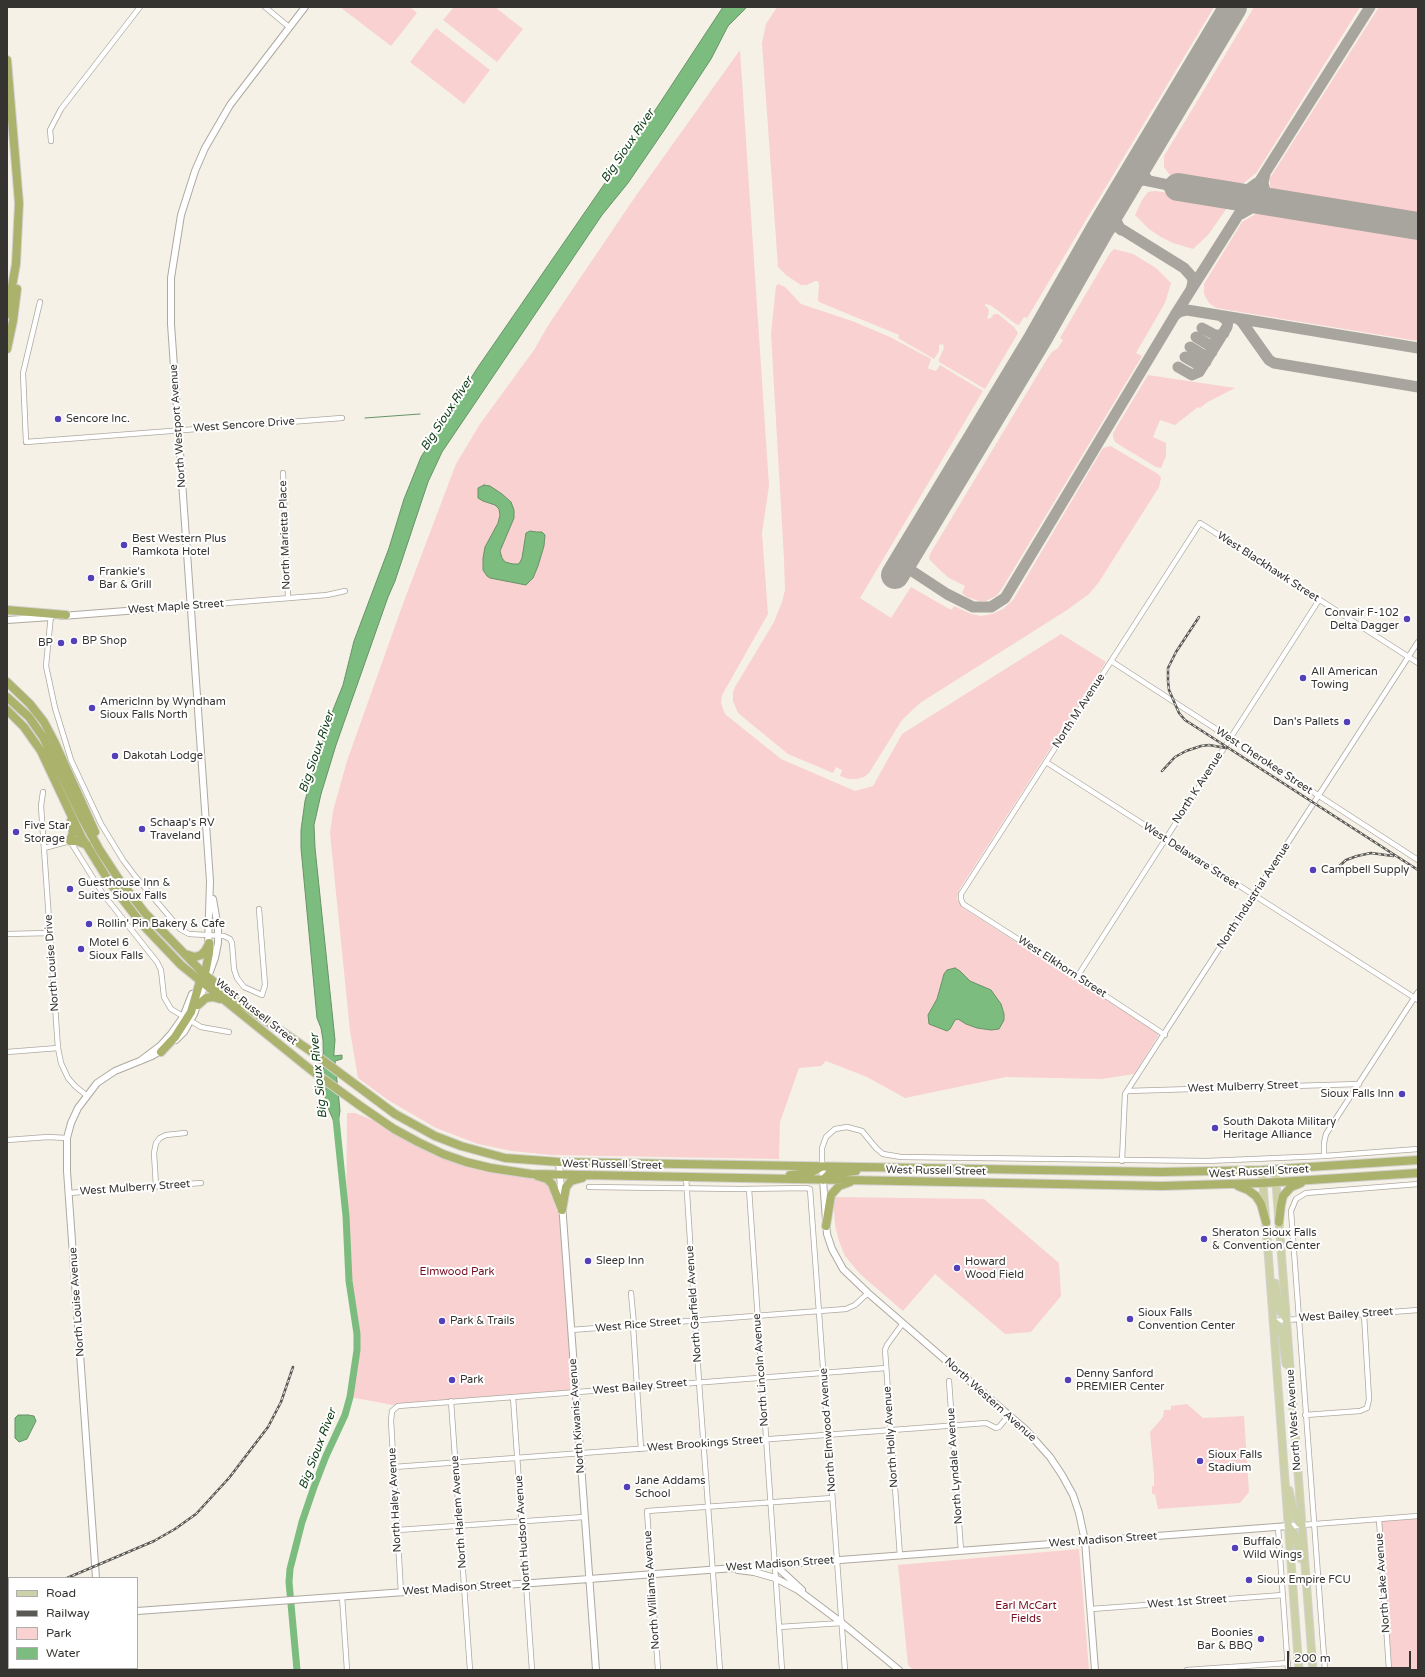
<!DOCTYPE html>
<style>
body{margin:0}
#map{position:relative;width:1425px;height:1677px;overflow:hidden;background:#f6f1e7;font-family:"Varela Round",sans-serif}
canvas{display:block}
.frame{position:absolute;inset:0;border:8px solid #363430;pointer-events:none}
.legend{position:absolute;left:8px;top:1577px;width:130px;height:92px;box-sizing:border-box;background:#fff;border:1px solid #afaeac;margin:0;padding:5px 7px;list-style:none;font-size:12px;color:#363430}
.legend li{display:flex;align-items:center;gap:8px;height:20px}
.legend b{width:20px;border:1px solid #afaeac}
.scale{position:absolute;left:1287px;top:1651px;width:124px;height:18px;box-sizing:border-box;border:2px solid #363430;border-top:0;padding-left:5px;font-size:12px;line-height:14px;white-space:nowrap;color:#363430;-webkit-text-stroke:3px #fff;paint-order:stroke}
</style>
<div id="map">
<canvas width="1425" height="1677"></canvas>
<div class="frame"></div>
<ul class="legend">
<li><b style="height:5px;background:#cdd1a7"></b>Road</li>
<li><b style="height:5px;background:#5b5954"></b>Railway</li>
<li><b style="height:11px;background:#f8d1d0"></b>Park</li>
<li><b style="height:11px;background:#7cbc7f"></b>Water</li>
</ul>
<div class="scale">200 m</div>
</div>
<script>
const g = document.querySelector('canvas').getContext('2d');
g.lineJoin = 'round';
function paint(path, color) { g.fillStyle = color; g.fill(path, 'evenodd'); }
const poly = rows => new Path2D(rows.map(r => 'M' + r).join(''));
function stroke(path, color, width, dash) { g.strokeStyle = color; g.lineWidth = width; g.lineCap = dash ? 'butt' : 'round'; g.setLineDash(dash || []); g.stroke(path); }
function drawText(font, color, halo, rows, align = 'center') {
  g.font = font + ' "Varela Round",sans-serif'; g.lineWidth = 4; g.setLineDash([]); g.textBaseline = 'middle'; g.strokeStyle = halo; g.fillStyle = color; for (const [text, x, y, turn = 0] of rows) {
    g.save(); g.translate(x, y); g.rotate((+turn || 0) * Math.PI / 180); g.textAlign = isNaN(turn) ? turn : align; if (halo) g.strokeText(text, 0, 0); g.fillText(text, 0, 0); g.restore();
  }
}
paint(poly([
 [340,7,410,7,417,13,391,46],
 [454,7,495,7,523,29,497,62,443,20],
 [777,7,1214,7,1027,318,1024,317,1019,325,1016,324,990,305,985,304,985,306,988,308,989,311,987,319,991,318,994,314,998,314,1014,327,1018,333,985,389,939,362,939,359,944,348,943,344,939,345,939,351,934,359,898,338,899,335,819,302,818,300,819,284,818,281,815,281,807,285,801,285,786,275,778,267,762,43,766,24],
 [1254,7,1360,7,1257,172,1244,183,1230,187,1178,180,1172,178,1164,167,1164,156],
 [1379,7,1418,7,1418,219,1280,197,1274,193,1270,186,1270,178],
 [436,28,490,70,464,104,410,62],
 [740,50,769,486,762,533,768,614,722,695,721,703,725,714,781,759,855,791,873,786,902,734,1061,634,1106,662,959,890,957,899,963,908,1138,1020,1158,1033,1158,1036,1134,1074,1102,1079,1006,1077,905,1098,867,1077,826,1061,821,1066,799,1068,780,1122,779,1159,551,1155,512,1151,478,1144,436,1128,388,1100,358,1078,350,1031,330,833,333,811,347,761,404,601,456,464,480,424,534,350,549,324,635,197],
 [1155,191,1223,201,1229,205,1208,235,1193,249,1173,243,1161,237,1149,229,1135,215,1142,200,1148,192],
 [1274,210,1418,233,1418,341,1216,308,1209,303,1204,294,1204,284,1242,222,1259,212],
 [1114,249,1133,254,1156,268,1171,283,1165,303,1136,353,1142,356,1001,590,996,596,986,601,979,601,967,597,962,593,965,586,949,578,942,572,929,559,930,554,1047,359,1052,352,1058,348,1063,340,1060,338,1110,253],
 [778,284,785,287,801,304,852,321,890,337,931,359,928,368,929,369,936,371,940,365,983,391,860,598,891,618,911,587,951,610,954,606,971,614,981,616,992,614,1003,609,1013,600,1103,448,1111,446,1114,448,1158,474,1161,478,1159,487,1099,582,1089,594,1067,610,920,703,902,720,869,773,864,777,857,779,849,779,840,776,842,770,836,767,833,773,788,754,738,713,733,701,733,692,735,687,774,622,782,602,785,590,784,559,771,334,776,286],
 [1148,375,1235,388,1206,403,1200,408,1198,407,1175,425,1160,420,1153,437,1166,443,1166,456,1161,468,1156,467,1123,447,1115,442,1113,437,1113,433],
 [347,1113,355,1113,394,1129,443,1154,491,1168,552,1184,562,1210,575,1392,398,1406,350,1397,357,1350,357,1334,349,1281,346,1240],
 [833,1197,984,1199,1059,1263,1061,1296,1031,1332,1005,1334,935,1274,903,1311,860,1274,845,1256,839,1241,835,1225],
 [1187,1404,1203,1418,1244,1416,1249,1492,1240,1503,1158,1509,1155,1494,1152,1494,1152,1486,1154,1486,1154,1476,1150,1432,1163,1417,1164,1410,1171,1410,1171,1406],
 [1418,1516,1418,1670,1389,1670,1379,1519],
 [1079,1549,1089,1670,913,1670,908,1665,898,1565],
 [9,1633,9,1668,93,1668,93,1670,7,1670,7,1634]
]), '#f8d1d0');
const water = poly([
 [723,7,747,7,728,26,711,59,665,129,628,183,602,215,442,452,428,482,395,581,388,597,336,745,321,794,314,825,315,848,335,1040,334,1052,334,1056,342,1055,342,1059,335,1061,340,1111,337,1129,326,1103,324,1092,323,1040,321,1028,317,1018,301,848,301,830,305,801,312,774,333,710,343,685,354,641,389,548,404,499,421,457,433,438,478,367,652,115,723,7],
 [484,485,490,486,502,494,511,502,514,510,514,518,500,551,502,558,505,562,513,564,519,564,522,558,526,533,530,531,537,532,542,532,545,535,544,546,538,566,533,578,526,585,490,578,487,576,483,570,483,558,485,547,498,523,500,515,499,509,495,505,483,501,478,498,478,488,484,485],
 [955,968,960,971,970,981,991,990,1001,1004,1004,1014,1004,1020,999,1029,991,1030,977,1028,966,1024,958,1019,955,1020,950,1029,947,1031,929,1024,928,1015,937,999,944,974,947,970,955,968],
 [28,1415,34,1416,36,1421,27,1439,19,1442,15,1438,15,1418,18,1415,28,1415]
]);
paint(water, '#7cbc7f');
stroke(water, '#679367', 1);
stroke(poly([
 [365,418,420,414],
 [437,423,441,426]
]), '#679367', 1);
stroke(poly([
 [297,1670,289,1582,290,1569,302,1522,314,1487,326,1456,345,1415,350,1397,357,1350,357,1334,349,1281,346,1216,336,1119]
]), '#7cbc7f', 7);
stroke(poly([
 [1141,161,1142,173,1148,180],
 [1265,174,1263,183,1265,191,1271,199,1279,202],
 [1127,184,1137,181,1144,180,1178,187],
 [1217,193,1237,193,1249,189,1257,183],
 [1115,204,1114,217,1121,230],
 [1241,214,1258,204,1271,203,1284,204],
 [1099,231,1109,227,1118,227,1184,268,1192,277,1193,282,1191,290],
 [1175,315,1179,312,1187,310,1418,348],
 [1237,318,1242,322,1269,360,1274,363,1418,387],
 [1202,328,1215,335,1220,335,1224,333],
 [1196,337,1209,345,1217,343],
 [1190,347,1203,355,1208,355,1212,352],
 [1185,357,1197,364,1201,365,1206,362],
 [1178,367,1192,375,1199,372,1227,327,1228,321,1221,316],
 [907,555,907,565,912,571,947,594,973,607,991,607,1005,598,1175,315,1370,7]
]), '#a8a59e', 11);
stroke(poly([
 [1178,187,1418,226],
 [895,575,1037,340,1099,231,1233,7]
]), '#a8a59e', 28);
const street = poly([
 [265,7,289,27],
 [51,141,50,130,61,109,140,7],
 [40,302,23,373,26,442,342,418],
 [283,473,288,598],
 [190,606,327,595,345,591],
 [51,615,46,666,55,708,71,760,101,824,123,860,135,876,180,929,189,934,224,936,230,939,232,943,234,969,237,978,244,987,262,995,265,985,259,909],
 [1111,661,1418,860],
 [1046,762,1418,1000],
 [43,792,41,806,58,1048,61,1063,68,1078,75,1086,86,1095],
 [44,848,70,841,103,894,157,962,161,970,164,997,171,1009,201,1027,229,1032],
 [7,934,50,933],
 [1077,977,1319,600],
 [1165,1035,1077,977,963,904,961,899,961,894,1200,523,1418,663],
 [7,1052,58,1048],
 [1127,1091,1359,1084],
 [7,1140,48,1137,67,1138],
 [1324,1156,1324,1143,1326,1134,1418,992],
 [1122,1161,1125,1094,1418,642],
 [822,1166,822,1148,826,1137,835,1129,847,1127,862,1131,876,1148,883,1154,901,1157,1207,1161,1324,1156,1418,1149],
 [686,1177,699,1382,720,1670],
 [156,1186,154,1153,156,1143,160,1138,166,1135,185,1133],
 [589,1187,740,1189,806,1188,810,1189,845,1670],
 [749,1189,782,1670],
 [69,1193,201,1183],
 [631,1293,634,1325],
 [1273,1321,1418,1310],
 [633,1325,641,1449],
 [571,1330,846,1309,855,1305,868,1293],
 [949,1381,961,1551],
 [513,1397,532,1670],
 [451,1401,470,1670],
 [1305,1415,1360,1411,1367,1408,1369,1399,1364,1314],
 [394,1467,986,1423,996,1428,999,1427,1009,1415],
 [1379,1519,1389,1670],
 [1302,1525,1418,1516],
 [1278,1527,1288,1670],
 [398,1530,584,1517],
 [900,1556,885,1350,887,1345,903,1323],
 [401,1593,391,1421,392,1411,398,1406,886,1368],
 [342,1596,347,1670],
 [1091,1609,1283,1595],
 [779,1627,842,1623],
 [658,1670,647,1511,832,1498],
 [1187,1670,1288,1663],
 [1325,1670,1291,1211,1296,1199,1306,1193,1418,1184]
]);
const secondary = poly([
 [62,616,190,606],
 [7,620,51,617],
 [208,946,210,881,171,324,171,278,181,215,195,171,205,148,230,105,305,7],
 [176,1040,184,1032,194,1014,215,958,218,943,218,928,213,899],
 [140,1061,160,1046,171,1034,183,1017,192,994],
 [559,1162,596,1670],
 [822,1166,827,1234,832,1249,843,1269,868,1293,1025,1429,1050,1457,1062,1475,1073,1495,1079,1513,1085,1541,1095,1670],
 [774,1564,802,1590],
 [738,1570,754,1572,775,1578,798,1590,842,1623,899,1670],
 [96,1578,67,1171,67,1138,71,1123,78,1108,97,1083,115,1071,152,1056,164,1049],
 [137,1611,589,1579,1302,1525],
 [7,1619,9,1619],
 [7,1627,9,1627]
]);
const primary = poly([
 [1262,1170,1299,1670],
 [1275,1170,1313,1670],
 [1275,1283,1280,1311,1287,1320],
 [1273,1321,1279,1326,1282,1334,1286,1364],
 [1289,1490,1295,1517,1299,1523,1302,1525],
 [1288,1526,1295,1534,1301,1559]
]);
const highway = poly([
 [7,60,19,203,16,264,7,314],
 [7,349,13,321,17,289],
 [7,610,66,615],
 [7,682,30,704,44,722,54,741,95,832],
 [7,697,29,717,43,737,81,816,99,849,118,878,145,913,201,971,236,1000,309,1050,395,1114,435,1136,461,1146,505,1158,559,1162,1161,1172,1262,1170,1418,1160],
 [7,710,24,727,41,751,81,836,110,883,141,923,181,965,311,1070,359,1105,394,1129,418,1142,443,1154,466,1162,491,1168,531,1174,1162,1186,1263,1183,1418,1173],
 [71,821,73,833,70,841,77,841,87,845],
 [185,954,195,957,201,955,205,951,209,944],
 [204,979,209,953,209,943],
 [198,1005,206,998,213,997,220,999],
 [161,1052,175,1037,191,1012,201,978],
 [790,1175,810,1173,821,1167],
 [537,1176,547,1179,552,1184,561,1207],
 [823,1180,829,1174,856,1171],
 [1238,1186,1248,1190,1256,1196,1261,1204,1266,1222],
 [562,1210,566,1187,571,1181,582,1178],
 [1279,1222,1281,1205,1283,1196,1291,1187,1301,1183],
 [826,1226,831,1195,839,1186,850,1182]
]);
stroke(street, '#aea9a0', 6);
stroke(secondary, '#aea9a0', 8);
stroke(primary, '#d3d2d1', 9);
stroke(highway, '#d3d2d1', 10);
stroke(street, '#fff', 4.5);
stroke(secondary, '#fff', 6);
stroke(primary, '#cdd1a7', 7);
stroke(highway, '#abb26c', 8);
const rail = poly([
 [1199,617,1176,652,1168,668,1168,681,1169,690,1179,713,1185,720,1418,870],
 [1162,771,1175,757,1186,751,1201,746,1209,745,1226,748],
 [1335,870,1346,860,1357,856,1371,853,1393,856],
 [67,1578,154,1541,175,1529,196,1514,229,1478,268,1427,281,1402,293,1367],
 [7,1603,9,1602]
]);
stroke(rail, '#5b5954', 2.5);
stroke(rail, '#fff', 1, [3]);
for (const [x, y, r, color] of [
 [58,419,4,"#533fb7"],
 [124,545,4,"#533fb7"],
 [91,578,4,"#533fb7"],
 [1407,619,4,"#533fb7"],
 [74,641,4,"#533fb7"],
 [61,643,4,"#533fb7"],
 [1303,678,4,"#533fb7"],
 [92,708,4,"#533fb7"],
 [1347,722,4,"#533fb7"],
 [115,756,4,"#533fb7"],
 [142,829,4,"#533fb7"],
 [16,832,4,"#533fb7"],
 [1313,870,4,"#533fb7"],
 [70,889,4,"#533fb7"],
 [89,924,4,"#533fb7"],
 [81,949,4,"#533fb7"],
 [1402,1094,4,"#533fb7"],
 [1215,1128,4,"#533fb7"],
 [1204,1239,4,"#533fb7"],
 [588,1261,4,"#533fb7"],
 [957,1268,4,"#533fb7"],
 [1130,1319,4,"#533fb7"],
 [442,1321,4,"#533fb7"],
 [452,1380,4,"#533fb7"],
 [1068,1380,4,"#533fb7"],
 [1200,1461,4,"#533fb7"],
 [627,1487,4,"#533fb7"],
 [1235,1548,4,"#533fb7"],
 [1249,1580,4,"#533fb7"],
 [1261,1639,4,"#533fb7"]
]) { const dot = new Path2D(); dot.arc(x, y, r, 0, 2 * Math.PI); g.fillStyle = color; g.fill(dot); stroke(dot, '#fff', 1.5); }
drawText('11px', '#363430', '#fff', [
 ["Sencore Inc.",66,419],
 ["Best Western Plus",132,539],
 ["Ramkota Hotel",132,552],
 ["Frankie's",99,572],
 ["Bar & Grill",99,585],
 ["Convair F-102",1399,613,"right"],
 ["Delta Dagger",1399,626,"right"],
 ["BP Shop",82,641],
 ["BP",53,643,"right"],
 ["All American",1311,672],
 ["Towing",1311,685],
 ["AmericInn by Wyndham",100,702],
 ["Sioux Falls North",100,715],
 ["Dan's Pallets",1339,722,"right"],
 ["Dakotah Lodge",123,756],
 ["Schaap's RV",150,823],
 ["Traveland",150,836],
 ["Five Star",24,826],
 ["Storage",24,839],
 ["Campbell Supply",1321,870],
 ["Guesthouse Inn &",78,883],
 ["Suites Sioux Falls",78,896],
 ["Rollin' Pin Bakery & Cafe",97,924],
 ["Motel 6",89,943],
 ["Sioux Falls",89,956],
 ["Sioux Falls Inn",1394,1094,"right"],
 ["South Dakota Military",1223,1122],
 ["Heritage Alliance",1223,1135],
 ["Sheraton Sioux Falls",1212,1233],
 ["& Convention Center",1212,1246],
 ["Sleep Inn",596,1261],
 ["Howard",965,1262],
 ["Wood Field",965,1275],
 ["Sioux Falls",1138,1313],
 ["Convention Center",1138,1326],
 ["Park & Trails",450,1321],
 ["Denny Sanford",1076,1374],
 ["PREMIER Center",1076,1387],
 ["Park",460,1380],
 ["Sioux Falls",1208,1455],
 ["Stadium",1208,1468],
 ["Jane Addams",635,1481],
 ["School",635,1494],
 ["Buffalo",1243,1542],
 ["Wild Wings",1243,1555],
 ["Sioux Empire FCU",1257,1580],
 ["Boonies",1253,1633,"right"],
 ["Bar & BBQ",1253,1646,"right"]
], 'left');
drawText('11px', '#363430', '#fff', [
 ["West Sencore Drive",244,425,-4],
 ["North Westport Avenue",178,426,-94],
 ["North Marietta Place",285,535,-92],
 ["West Blackhawk Street",1268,567,33],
 ["West Maple Street",176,607,-4],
 ["North M Avenue",1079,711,-57],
 ["West Cherokee Street",1264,761,33],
 ["North K Avenue",1198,788,-57],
 ["West Delaware Street",1191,856,33],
 ["North Industrial Avenue",1254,896,-57],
 ["North Louise Drive",52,963,-94],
 ["West Elkhorn Street",1062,967,33],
 ["West Russell Street",256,1012,38],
 ["West Mulberry Street",1243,1087,-2],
 ["West Russell Street",612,1165,1],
 ["West Russell Street",936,1171,1],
 ["West Russell Street",1259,1172,-3],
 ["West Mulberry Street",135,1188,-4],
 ["North Louise Avenue",77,1302,-94],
 ["North Garfield Avenue",694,1304,-94],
 ["West Bailey Street",1346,1315,-4],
 ["West Rice Street",638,1325,-5],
 ["North Lincoln Avenue",761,1370,-94],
 ["West Bailey Street",640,1387,-5],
 ["North Western Avenue",990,1400,42],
 ["North Kiwanis Avenue",577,1416,-94],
 ["North West Avenue",1294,1420,-94],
 ["North Elmwood Avenue",828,1430,-94],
 ["North Holly Avenue",891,1437,-94],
 ["West Brookings Street",705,1444,-4],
 ["North Lyndale Avenue",955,1466,-94],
 ["North Haley Avenue",395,1500,-93],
 ["North Harlem Avenue",459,1512,-94],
 ["North Hudson Avenue",523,1533,-94],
 ["West Madison Street",1103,1540,-4],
 ["West Madison Street",780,1564,-4],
 ["North Lake Avenue",1383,1583,-94],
 ["West Madison Street",457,1588,-4],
 ["North Williams Avenue",652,1590,-94],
 ["West 1st Street",1187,1602,-4]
]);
drawText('11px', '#770c20', '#fff', [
 ["Elmwood Park",457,1272],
 ["Earl McCart",1026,1606],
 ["Fields",1026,1619]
]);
drawText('italic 12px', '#0c3a13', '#fff', [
 ["Big Sioux River",628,146,-56],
 ["Big Sioux River",447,414,-57],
 ["Big Sioux River",317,752,-71],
 ["Big Sioux River",319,1076,-96],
 ["Big Sioux River",318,1449,-69]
]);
</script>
